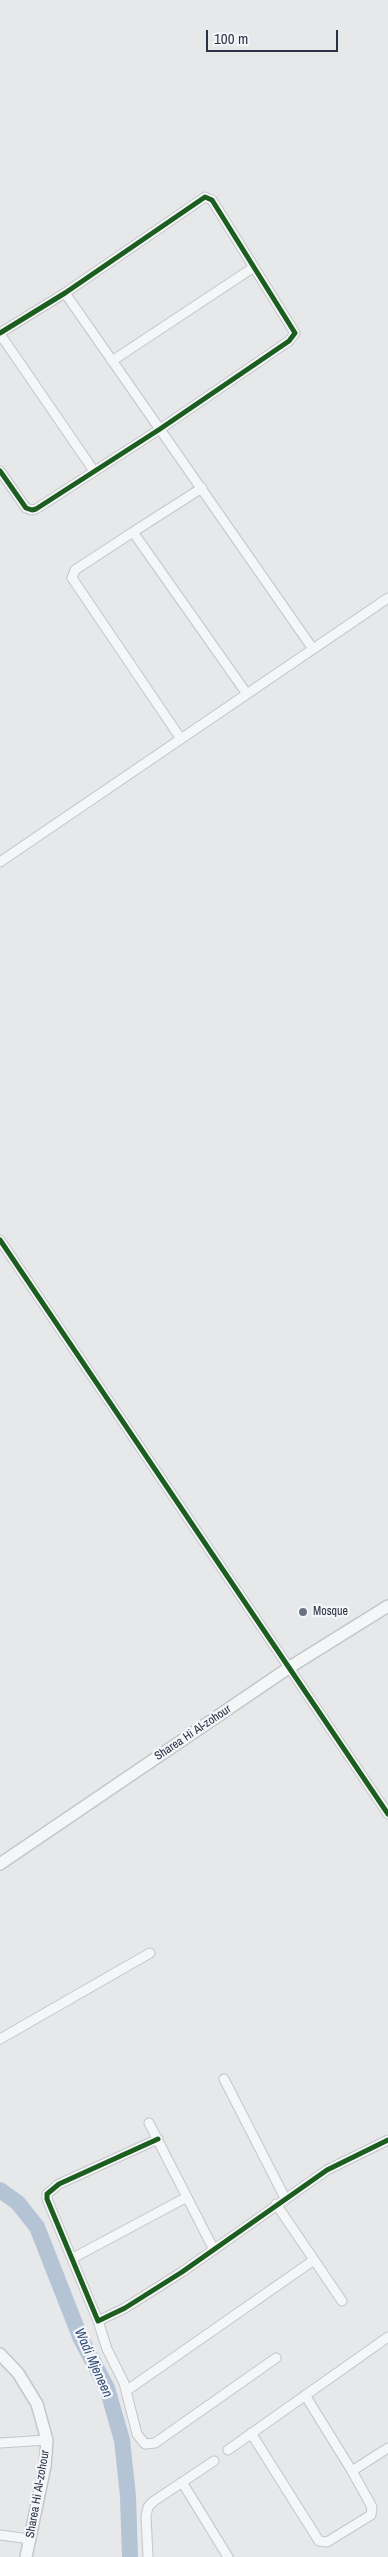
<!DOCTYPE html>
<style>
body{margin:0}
#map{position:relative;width:388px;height:2557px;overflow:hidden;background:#e6e8ea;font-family:"Archivo Narrow",sans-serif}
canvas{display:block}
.scale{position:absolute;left:206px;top:30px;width:132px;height:22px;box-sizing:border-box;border:2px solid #2b3445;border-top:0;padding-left:6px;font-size:15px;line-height:18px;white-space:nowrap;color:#2b3445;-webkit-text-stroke:4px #f4f6f9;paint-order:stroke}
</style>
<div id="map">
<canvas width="388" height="2557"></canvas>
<div class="scale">100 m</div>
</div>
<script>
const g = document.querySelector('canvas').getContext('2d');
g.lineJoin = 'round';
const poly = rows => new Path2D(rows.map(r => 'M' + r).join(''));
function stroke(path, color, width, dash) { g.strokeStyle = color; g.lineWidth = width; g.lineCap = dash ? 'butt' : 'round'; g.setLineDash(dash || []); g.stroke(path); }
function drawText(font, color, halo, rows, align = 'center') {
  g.font = font + ' "Archivo Narrow",sans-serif'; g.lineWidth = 4.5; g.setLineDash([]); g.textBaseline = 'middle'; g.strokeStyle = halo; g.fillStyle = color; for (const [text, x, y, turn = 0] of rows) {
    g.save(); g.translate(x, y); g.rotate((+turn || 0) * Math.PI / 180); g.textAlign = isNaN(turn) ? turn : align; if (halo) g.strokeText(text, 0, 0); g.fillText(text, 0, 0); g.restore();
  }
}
stroke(poly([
 [0,2190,18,2203,37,2227,81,2339,107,2388,122,2440,128,2496,130,2557]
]), '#b4c4d5', 16);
const minor = poly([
 [65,293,313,649],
 [0,333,65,293,205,197,212,200,295,333,289,341,160,429,36,509,32,510,26,508,0,471],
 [0,334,94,471],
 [112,361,254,267],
 [133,532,202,488],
 [181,739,72,578,75,570,133,532,247,694],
 [0,862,388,598],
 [0,1240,388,1814],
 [0,2039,150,1953],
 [224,2079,285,2198],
 [149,2123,214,2250],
 [158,2139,59,2184,47,2194,47,2199,98,2321,125,2308,182,2272,327,2170,388,2140],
 [276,2204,342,2301],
 [73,2258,187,2197],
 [98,2321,107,2349,124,2383,137,2434,145,2444,155,2443,276,2358],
 [126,2391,314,2260],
 [251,2433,319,2541,327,2542,371,2515,372,2507,352,2471,305,2395],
 [0,2443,47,2440],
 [228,2450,388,2337],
 [352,2471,388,2448],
 [182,2482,228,2557],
 [0,2535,30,2539],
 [148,2557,146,2516,148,2507,154,2501,214,2461]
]);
const tertiary = poly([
 [0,1864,290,1667,388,1606],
 [0,2354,18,2373,37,2404,47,2440,45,2466,26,2557]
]);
stroke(minor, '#c4c6c8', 11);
stroke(tertiary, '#c4c6c8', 14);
stroke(minor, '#f5f6f7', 9);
stroke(tertiary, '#f5f6f7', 11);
stroke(poly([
 [0,333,65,293,205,197,212,200,295,333,289,341,160,429,36,509,32,510,26,508,0,471],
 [0,1240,388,1814],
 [158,2139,59,2184,47,2194,47,2199,98,2321,125,2308,182,2272,327,2170,388,2140]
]), '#1b5e20', 5);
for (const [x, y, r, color] of [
 [303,1612,5,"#6c737f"]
]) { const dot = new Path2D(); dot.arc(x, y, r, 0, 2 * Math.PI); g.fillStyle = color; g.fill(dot); stroke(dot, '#f4f6f9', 2); }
drawText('12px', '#2b3445', '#f4f6f9', [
 ["Mosque",313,1612]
], 'left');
drawText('12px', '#2b3445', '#f4f6f9', [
 ["Sharea Hi Al-zohour",193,1733,-34],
 ["Sharea Hi Al-zohour",38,2494,-80]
]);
drawText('italic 14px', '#34527a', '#f4f6f9', [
 ["Wadi Mjeneen",93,2363,66]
]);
</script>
